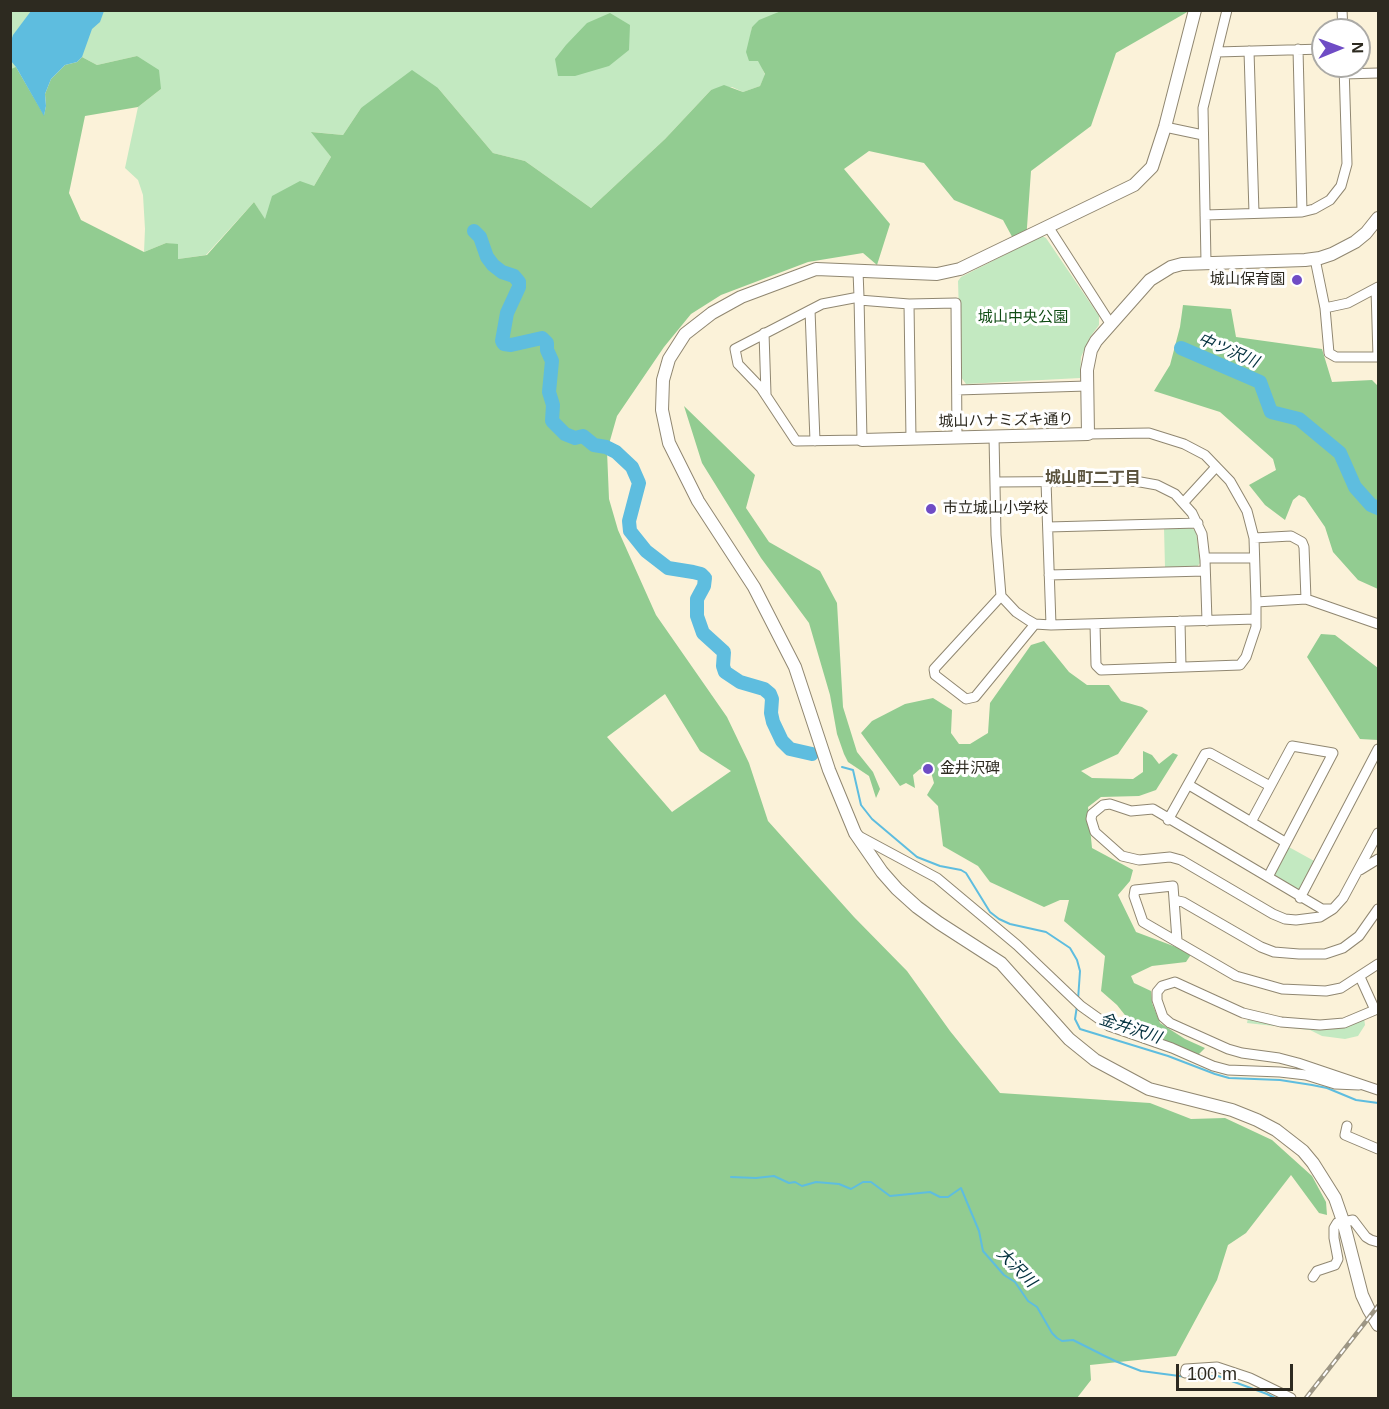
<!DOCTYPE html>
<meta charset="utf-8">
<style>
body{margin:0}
#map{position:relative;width:1389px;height:1409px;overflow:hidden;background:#fbf2d9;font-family:Helvetica,sans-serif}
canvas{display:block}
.frame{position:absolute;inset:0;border:12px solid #2d2a20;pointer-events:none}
.north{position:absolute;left:1311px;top:18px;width:60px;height:60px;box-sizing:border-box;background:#fff;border:2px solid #abaaa6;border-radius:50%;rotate:89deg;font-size:16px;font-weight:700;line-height:24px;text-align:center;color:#2d2a20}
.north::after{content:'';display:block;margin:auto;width:21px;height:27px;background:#6f4cc5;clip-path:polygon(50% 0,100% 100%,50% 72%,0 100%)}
.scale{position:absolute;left:1176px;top:1364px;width:117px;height:27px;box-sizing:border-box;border:3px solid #2d2a20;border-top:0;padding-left:8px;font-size:18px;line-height:21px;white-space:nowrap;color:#2d2a20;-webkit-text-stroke:4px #fff;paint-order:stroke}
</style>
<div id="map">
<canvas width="1389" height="1409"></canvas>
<div class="frame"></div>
<div class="north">N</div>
<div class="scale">100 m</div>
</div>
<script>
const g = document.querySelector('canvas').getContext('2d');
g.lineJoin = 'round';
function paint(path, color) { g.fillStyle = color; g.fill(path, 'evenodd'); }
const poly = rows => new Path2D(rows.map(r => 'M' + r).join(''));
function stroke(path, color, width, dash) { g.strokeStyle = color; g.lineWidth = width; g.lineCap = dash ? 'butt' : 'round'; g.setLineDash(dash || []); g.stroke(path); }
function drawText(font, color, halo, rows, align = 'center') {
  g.font = font + ' Helvetica,"Noto Sans JP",sans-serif'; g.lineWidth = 6; g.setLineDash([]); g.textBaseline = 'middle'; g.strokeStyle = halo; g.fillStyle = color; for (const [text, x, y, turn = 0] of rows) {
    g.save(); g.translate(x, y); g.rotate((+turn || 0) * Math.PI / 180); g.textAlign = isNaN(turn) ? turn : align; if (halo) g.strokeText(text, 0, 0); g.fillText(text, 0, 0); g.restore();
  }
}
paint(poly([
 [11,11,781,11,752,27,750,39,765,75,760,86,743,92,732,87,711,90,665,139,591,208,525,161,493,153,438,88,361,108,343,135,312,132,331,157,314,186,265,220,254,202,206,255,178,259,178,245,166,243,144,252,145,229,143,195,138,180,125,168,138,107,161,89,137,56,97,65,82,57,11,69],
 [1042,236,1046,238,1099,316,1099,325,1090,337,1081,357,1080,378,966,384,961,377,958,281,961,277],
 [1190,527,1196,531,1200,563,1197,567,1165,567,1164,528],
 [1287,846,1316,862,1302,890,1297,892,1273,877],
 [1248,1018,1271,1023,1364,1018,1365,1025,1358,1036,1345,1039,1322,1036,1310,1030,1247,1023]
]), '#c3e9c1');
paint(poly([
 [781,11,1189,11,1116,53,1091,126,1031,171,1026,241,1016,244,1003,220,954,200,924,163,869,151,844,169,890,224,877,265,863,253,808,262,721,295,691,314,664,347,617,416,607,451,609,499,618,530,656,615,727,717,749,763,768,821,854,917,907,971,950,1031,1000,1093,1150,1103,1191,1119,1225,1118,1272,1140,1312,1176,1326,1202,1327,1215,1319,1213,1291,1175,1246,1233,1228,1245,1217,1280,1176,1356,1090,1365,1091,1380,1077,1398,11,1398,11,69,16,67,44,115,46,106,45,94,51,79,65,65,77,62,82,57,97,65,137,56,159,70,161,89,138,107,85,116,69,193,81,220,144,252,166,243,178,244,178,259,207,255,254,202,265,219,272,196,300,181,314,186,331,157,311,132,343,135,361,108,412,70,438,88,493,153,525,161,591,208,665,139,711,90,724,85,743,92,760,86,765,74,758,61,749,61,746,52,752,27,759,20],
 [665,694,700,751,731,771,672,812,607,737],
 [610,13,630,25,629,50,609,66,575,76,558,76,555,59,566,45,587,23],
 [1183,305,1231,309,1236,337,1322,349,1332,382,1372,380,1378,386,1378,589,1358,580,1333,552,1325,527,1305,498,1299,495,1293,500,1285,520,1265,505,1249,485,1276,470,1273,459,1220,412,1154,391,1170,365,1180,327],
 [684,406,755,475,746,508,769,542,820,571,837,603,843,707,857,752,873,772,880,789,876,798,869,776,848,762,844,754,837,734,830,695,809,623,761,558,702,463],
 [1321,634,1335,635,1378,668,1378,740,1360,739,1307,657],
 [1044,641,1069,672,1087,685,1109,685,1121,701,1142,707,1148,711,1118,754,1081,771,1092,778,1133,779,1143,772,1143,751,1152,755,1159,764,1173,753,1178,755,1156,790,1139,796,1101,797,1088,807,1092,848,1133,870,1130,881,1118,895,1136,932,1192,953,1186,962,1152,966,1131,976,1134,983,1151,991,1152,1003,1160,1023,1185,1039,1205,1048,1195,1058,1158,1044,1136,1029,1117,1005,1101,991,1105,956,1064,921,1069,900,1060,900,1044,907,990,882,978,866,943,846,938,806,927,795,934,783,931,772,920,769,913,775,915,788,906,783,900,786,861,733,872,721,905,704,933,698,952,710,951,733,959,744,970,744,988,733,990,703,1031,645]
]), '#92cc91');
paint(poly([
 [31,11,104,11,100,22,92,29,82,57,77,62,65,65,51,79,45,94,46,106,44,116,16,67,11,61,11,41,13,35]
]), '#5ebddf');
stroke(poly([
 [842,767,853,770,861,805,872,819,917,857,940,866,961,870,966,873,990,912,999,919,1010,924,1046,932,1070,948,1077,960,1080,971,1078,1000],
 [1077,1006,1075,1019,1080,1029,1168,1056,1215,1074,1229,1078,1280,1080,1312,1085,1327,1088,1356,1100,1378,1103],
 [731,1177,756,1178,774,1176,789,1183,795,1182,802,1186,816,1182,839,1184,851,1189,863,1182,871,1182,890,1196,930,1192,940,1197,948,1197,961,1188,979,1231,983,1251,1004,1275,1015,1282,1028,1301,1037,1307,1052,1333,1057,1338,1062,1341,1073,1340,1115,1361,1141,1371,1187,1377,1218,1376,1267,1394,1275,1398]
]), '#5ebddf', 2);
stroke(poly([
 [474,231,480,237,487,257,493,265,502,272,514,276,519,282,519,287,507,313,502,341,504,344,511,345,542,338,547,343,547,350,552,361,549,392,553,405,552,421,565,434,575,438,583,436,594,445,606,447,616,452,632,467,639,483,629,521,630,531,646,551,668,568,693,572,701,574,705,578,704,586,697,599,697,616,703,633,724,652,723,666,725,672,740,682,764,689,770,694,772,699,771,713,773,722,782,741,790,749,812,754],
 [1181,348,1260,382,1271,412,1299,419,1340,453,1355,487,1371,505,1378,508]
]), '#5ebddf', 14);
const minor = poly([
 [1342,10,1343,30],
 [1298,49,1302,212],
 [1249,51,1254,213],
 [1217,52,1323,49],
 [1344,74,1378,73],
 [1165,127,1203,135],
 [1205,215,1302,212,1314,209,1330,200,1341,186,1347,164,1344,66],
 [1049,228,1110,323],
 [1315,259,1325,308,1329,353,1336,357,1378,357],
 [1206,262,1203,108,1227,10],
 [858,271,859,297,862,440,796,441,761,388,738,364,735,349,822,304,859,297],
 [1376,289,1378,357],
 [859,300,909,304,956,303,957,438],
 [909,304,911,439],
 [1325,308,1348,303,1378,287],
 [810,310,815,441],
 [764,333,766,394],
 [957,390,1087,386],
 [1088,434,1149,433,1184,444,1205,455,1230,481,1247,511,1254,538,1256,602,1256,627,1246,657,1240,665,1101,670,1096,665,1095,624],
 [994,436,996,535,1001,596,1016,612,1028,620,1035,624,1051,625,1256,619],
 [1046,481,1051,625],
 [996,482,1135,481,1157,485,1175,494,1192,513,1202,534,1205,560,1207,621],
 [1184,502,1216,467],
 [1048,527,1198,523],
 [1254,538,1291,536,1302,542,1304,547,1306,599],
 [1205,558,1254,558],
 [1049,575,1205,571],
 [1001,596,934,669,935,675,966,699,975,697,1035,624],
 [1256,602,1306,599,1378,624],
 [1180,621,1181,667],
 [1189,785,1285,842],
 [1168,820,1205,754,1210,753,1270,786],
 [1251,822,1292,746,1333,753,1268,877],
 [857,835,937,878,1017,945,1081,1006,1109,1026,1172,1048,1213,1066,1228,1070,1280,1072,1306,1075,1335,1084,1359,1085],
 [1360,870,1378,859],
 [1300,898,1378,749],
 [1174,900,1183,902,1261,947,1274,952,1299,954,1325,954,1343,948,1359,936,1378,909],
 [1333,909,1320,917,1296,920,1285,919,1273,914,1181,860,1170,857,1139,860,1122,856,1095,832,1091,819,1092,814,1103,805,1110,804,1131,811,1153,809,1322,909,1333,909,1343,898,1378,833],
 [1177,940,1173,886,1135,890,1134,896,1143,922,1236,976,1282,989,1326,991,1341,988,1378,964],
 [1360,977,1375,1010,1344,1023,1320,1025,1281,1022,1243,1013,1175,982,1162,986,1157,992,1157,1000,1163,1017,1170,1023,1228,1049,1242,1053,1279,1058,1298,1063,1378,1090],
 [1347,1126,1345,1135,1378,1149],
 [1313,1277,1317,1271,1335,1265,1338,1259,1334,1238,1334,1228,1337,1223,1353,1220,1366,1237,1371,1240,1378,1242],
 [1185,1373,1186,1369,1217,1367,1250,1378,1291,1398]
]);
const tertiary = poly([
 [1195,10,1165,127,1152,167,1134,185,960,269,937,274,816,269,741,297,712,313,685,334,669,359,663,380,662,410,669,443,698,501,754,587,795,667,829,770,855,833,882,872,897,889,917,907,939,923,1001,963,1069,1039,1095,1060,1149,1089,1232,1110,1257,1120,1276,1130,1303,1151,1313,1163,1335,1198,1343,1221,1362,1295,1369,1310,1378,1325],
 [862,440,1088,434,1087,370,1091,350,1096,341,1150,280,1171,267,1182,264,1305,260,1320,258,1332,254,1355,242,1366,233,1378,218]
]);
stroke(minor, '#908771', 11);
stroke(tertiary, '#908771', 14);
stroke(minor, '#fff', 9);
stroke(tertiary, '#fff', 12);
const rail = poly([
 [1306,1398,1378,1306]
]);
stroke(rail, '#9d9684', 4.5);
stroke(rail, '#fff', 2, [7]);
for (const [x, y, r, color] of [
 [1297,280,6,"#6f4cc5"],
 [931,509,6,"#6f4cc5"],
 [928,769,6,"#6f4cc5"]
]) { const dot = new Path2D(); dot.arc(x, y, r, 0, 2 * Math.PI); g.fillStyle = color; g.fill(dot); stroke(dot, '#fff', 2); }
drawText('15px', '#2d2a20', '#fff', [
 ["城山保育園",1285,280,"right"],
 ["市立城山小学校",943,509],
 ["金井沢碑",940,769]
], 'left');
drawText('15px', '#104c14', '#fff', [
 ["城山中央公園",1023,318]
]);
drawText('15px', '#2d2a20', '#fff', [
 ["城山ハナミズキ通り",1006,421,-1]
]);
drawText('italic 16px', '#012f3d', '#fff', [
 ["中ツ沢川",1228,351,23],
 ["金井沢川",1130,1029,18],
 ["大沢川",1016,1268,45]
]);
drawText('bold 16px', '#5a533e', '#fff', [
 ["城山町二丁目",1093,479]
]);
</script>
